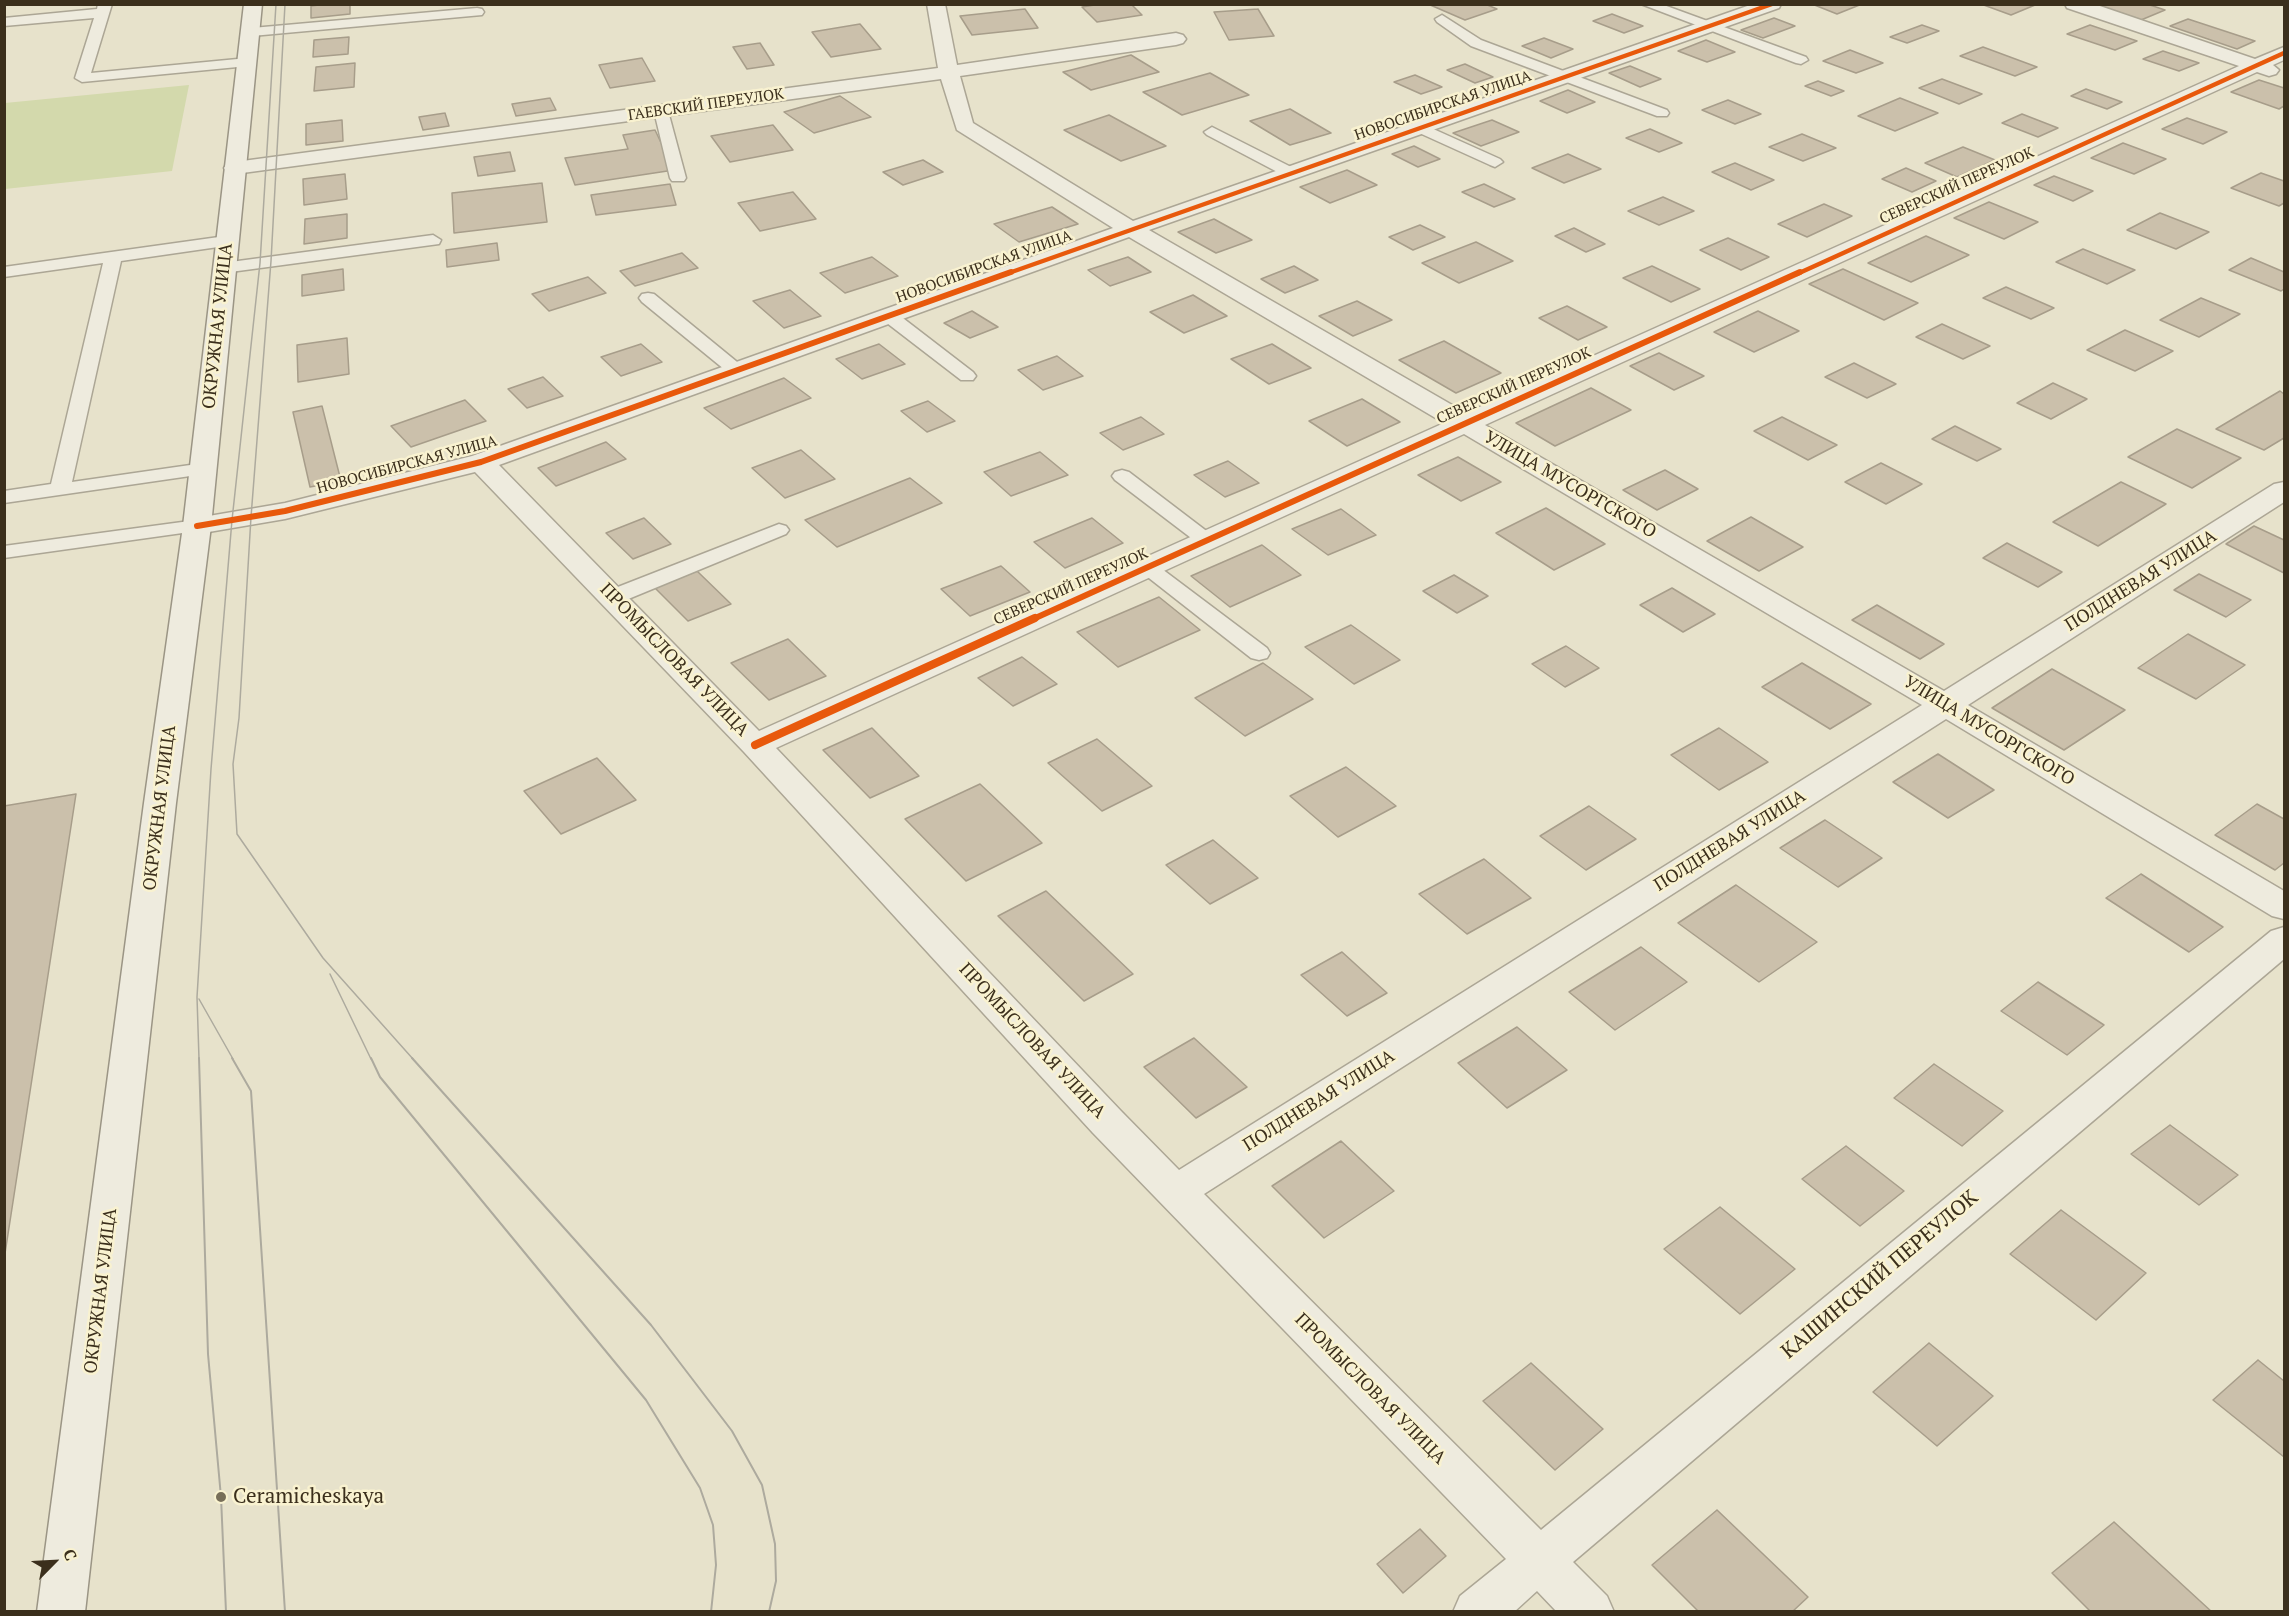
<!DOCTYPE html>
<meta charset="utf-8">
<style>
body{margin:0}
#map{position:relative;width:2289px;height:1616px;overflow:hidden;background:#e7e2cb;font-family:"PT Serif",serif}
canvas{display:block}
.frame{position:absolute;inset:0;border:6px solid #3b2f1c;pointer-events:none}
.north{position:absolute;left:24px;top:1532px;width:60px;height:60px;-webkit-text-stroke:4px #f9f2d0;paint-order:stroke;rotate:66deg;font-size:16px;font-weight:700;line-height:24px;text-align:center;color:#3b2f1c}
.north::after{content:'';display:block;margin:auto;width:21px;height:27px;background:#3b2f1c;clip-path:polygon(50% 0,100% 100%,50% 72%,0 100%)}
</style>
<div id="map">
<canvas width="2289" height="1616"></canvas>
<div class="frame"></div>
<div class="north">С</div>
</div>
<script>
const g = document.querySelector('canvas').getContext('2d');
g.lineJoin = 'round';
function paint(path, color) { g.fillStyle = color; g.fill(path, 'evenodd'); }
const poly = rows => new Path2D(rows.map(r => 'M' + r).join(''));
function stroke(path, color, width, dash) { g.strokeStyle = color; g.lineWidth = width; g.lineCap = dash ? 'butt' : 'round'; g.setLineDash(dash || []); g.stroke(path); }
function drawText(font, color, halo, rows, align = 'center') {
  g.font = font + ' "PT Serif",serif'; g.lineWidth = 5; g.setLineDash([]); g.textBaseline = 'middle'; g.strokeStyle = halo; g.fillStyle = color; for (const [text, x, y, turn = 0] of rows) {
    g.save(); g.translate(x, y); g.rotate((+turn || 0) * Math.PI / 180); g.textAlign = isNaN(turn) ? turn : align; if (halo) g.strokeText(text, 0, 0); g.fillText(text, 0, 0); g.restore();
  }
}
paint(poly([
 [189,85,172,171,5,189,5,103]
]), '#d3d9ac');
const building = poly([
 [327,4,350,4,350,14,311,18,311,6,327,4],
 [1101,4,1131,4,1142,15,1097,22,1082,7,1101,4],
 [1428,4,1485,4,1497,9,1465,20,1428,4],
 [1812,4,1862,4,1837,14,1812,4],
 [1981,4,2032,4,2035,5,2011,15,1981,4],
 [2147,4,2165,10,2141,20,2094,5,2147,4],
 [1025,9,1038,28,972,35,960,16,1025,9],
 [1258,9,1274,36,1229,40,1214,12,1258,9],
 [1612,14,1643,26,1624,33,1593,21,1612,14],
 [1774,18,1795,26,1763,38,1741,30,1774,18],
 [2188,19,2255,41,2237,49,2170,26,2188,19],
 [860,24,881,49,831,57,812,32,860,24],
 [1922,25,1939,31,1907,43,1890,37,1922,25],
 [2090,25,2137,41,2115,50,2067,34,2090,25],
 [349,37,348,54,313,57,314,40,349,37],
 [1544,38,1573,49,1551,58,1522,46,1544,38],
 [1706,40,1735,52,1707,62,1678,51,1706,40],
 [760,43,774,65,747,69,733,47,760,43],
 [1983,47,2037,67,2015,76,1960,56,1983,47],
 [1850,50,1883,63,1856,73,1823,61,1850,50],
 [2163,51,2199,63,2179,71,2143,59,2163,51],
 [1131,55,1159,72,1091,90,1063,72,1131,55],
 [642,58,655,81,610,88,599,65,642,58],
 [355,63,354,87,314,91,316,67,355,63],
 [1465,64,1493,77,1475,83,1447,70,1465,64],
 [1630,66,1661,79,1640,87,1609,73,1630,66],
 [1210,73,1249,95,1182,115,1143,92,1210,73],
 [1415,75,1442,87,1421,94,1394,82,1415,75],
 [1942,79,1982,94,1959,104,1919,88,1942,79],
 [2259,80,2284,88,2284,106,2279,109,2231,92,2259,80],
 [1818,81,1844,91,1831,96,1805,86,1818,81],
 [2086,89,2122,102,2107,109,2071,96,2086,89],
 [1568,90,1595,102,1567,113,1540,101,1568,90],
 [840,96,871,117,814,133,784,112,840,96],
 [550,98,556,110,516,116,512,104,550,98],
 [1900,98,1938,113,1895,131,1858,116,1900,98],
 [1728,100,1761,114,1735,124,1702,110,1728,100],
 [1290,109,1331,133,1290,145,1250,121,1290,109],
 [445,113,449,126,423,130,419,117,445,113],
 [2022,114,2058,128,2038,137,2002,123,2022,114],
 [1109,115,1166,146,1121,161,1064,130,1109,115],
 [2187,118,2227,132,2203,144,2162,129,2187,118],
 [342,120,343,141,306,145,306,124,342,120],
 [1492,120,1519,132,1481,146,1453,133,1492,120],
 [773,125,793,150,730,162,711,136,773,125],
 [1650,129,1682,143,1659,152,1626,138,1650,129],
 [655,130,674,170,575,185,565,158,628,149,623,135,655,130],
 [1802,134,1836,148,1803,161,1769,147,1802,134],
 [2123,143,2166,159,2134,174,2091,158,2123,143],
 [1414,146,1440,159,1418,167,1392,154,1414,146],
 [1963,147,1995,160,1957,177,1925,163,1963,147],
 [510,152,515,171,478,176,474,157,510,152],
 [1568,154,1601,169,1564,183,1532,168,1568,154],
 [923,160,943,172,903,185,883,172,923,160],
 [1735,163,1774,180,1751,190,1712,172,1735,163],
 [1906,168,1936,181,1912,192,1882,179,1906,168],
 [1347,170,1377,185,1330,203,1300,187,1347,170],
 [2261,173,2284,181,2284,203,2279,206,2231,188,2261,173],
 [345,174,347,199,304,205,303,179,345,174],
 [2054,176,2093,191,2073,201,2034,185,2054,176],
 [542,183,547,222,454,233,452,193,542,183],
 [670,184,676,205,596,215,591,195,670,184],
 [1484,184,1515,199,1494,207,1462,192,1484,184],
 [793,192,816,219,760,231,738,203,793,192],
 [1663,197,1694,211,1659,225,1628,211,1663,197],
 [1989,202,2038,222,2004,239,1954,218,1989,202],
 [1824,204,1852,216,1807,237,1778,224,1824,204],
 [1052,207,1078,224,1019,242,994,224,1052,207],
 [2160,213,2209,232,2176,249,2127,230,2160,213],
 [347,214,347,238,304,244,305,219,347,214],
 [1214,219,1252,240,1216,253,1178,232,1214,219],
 [1420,225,1445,237,1413,250,1389,237,1420,225],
 [1574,228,1605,244,1586,252,1555,236,1574,228],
 [1926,236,1969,255,1911,282,1868,263,1926,236],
 [1728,238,1769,257,1741,270,1700,250,1728,238],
 [1476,242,1513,261,1459,283,1422,263,1476,242],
 [497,243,499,260,447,267,446,250,497,243],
 [2083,249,2135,270,2107,284,2056,262,2083,249],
 [682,253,698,268,635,286,620,271,682,253],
 [872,257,898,276,845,293,820,273,872,257],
 [1128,257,1151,272,1110,286,1088,270,1128,257],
 [2251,258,2284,272,2284,289,2281,291,2229,270,2251,258],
 [1294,266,1318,280,1285,293,1261,279,1294,266],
 [1652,266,1700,289,1671,302,1623,278,1652,266],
 [343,269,344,290,302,296,302,275,343,269],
 [1843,269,1918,303,1884,320,1809,284,1843,269],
 [588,277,606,293,549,311,532,294,588,277],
 [2006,287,2054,308,2031,319,1983,298,2006,287],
 [790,290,821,316,784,328,753,301,790,290],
 [1193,295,1227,316,1184,333,1150,312,1193,295],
 [2201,298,2240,314,2199,337,2160,320,2201,298],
 [1357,301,1392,320,1353,336,1319,316,1357,301],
 [1567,306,1607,327,1578,340,1539,318,1567,306],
 [972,311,998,327,970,338,944,323,972,311],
 [1758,311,1799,331,1754,352,1714,332,1758,311],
 [1942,324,1990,346,1963,359,1916,337,1942,324],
 [2125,330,2173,351,2135,371,2087,350,2125,330],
 [347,338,349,374,298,382,297,345,347,338],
 [1444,341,1501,373,1456,393,1399,360,1444,341],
 [641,344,662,362,621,376,601,357,641,344],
 [879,344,905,364,862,379,836,359,879,344],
 [1272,344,1311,368,1269,384,1231,359,1272,344],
 [1659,353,1704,376,1674,390,1630,366,1659,353],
 [1057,356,1083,376,1043,390,1018,370,1057,356],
 [1854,363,1896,384,1867,398,1825,377,1854,363],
 [543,377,563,396,527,408,508,389,543,377],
 [784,378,811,398,731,429,704,408,784,378],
 [2053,383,2087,399,2051,419,2017,403,2053,383],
 [1591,388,1631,410,1555,446,1516,423,1591,388],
 [2280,391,2284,394,2284,438,2264,450,2216,429,2280,391],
 [1362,399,1400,422,1347,446,1309,421,1362,399],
 [465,400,486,421,411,447,391,426,465,400],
 [928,401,955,421,927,432,901,411,928,401],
 [322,406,341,481,310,487,293,412,322,406],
 [1141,417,1164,434,1123,450,1100,433,1141,417],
 [1782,417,1837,445,1808,460,1754,431,1782,417],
 [1955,426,2001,449,1977,461,1932,439,1955,426],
 [2177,429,2241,458,2192,488,2128,457,2177,429],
 [606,442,626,459,556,486,538,468,606,442],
 [801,450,835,479,785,498,752,468,801,450],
 [1040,452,1068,475,1011,496,984,472,1040,452],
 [1458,457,1501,482,1461,501,1418,475,1458,457],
 [1228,461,1259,483,1225,497,1194,475,1228,461],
 [1881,463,1922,484,1886,504,1845,482,1881,463],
 [1665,470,1698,489,1657,510,1623,490,1665,470],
 [910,478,942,503,837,547,805,520,910,478],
 [2121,482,2166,504,2098,546,2053,522,2121,482],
 [1546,508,1605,544,1554,570,1496,533,1546,508],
 [1341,509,1376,535,1328,555,1292,529,1341,509],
 [1751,517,1803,547,1759,571,1707,541,1751,517],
 [644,518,671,544,633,559,606,533,644,518],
 [1092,518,1123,543,1065,568,1034,542,1092,518],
 [2254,526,2284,540,2284,573,2226,544,2254,526],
 [2007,543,2062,572,2038,587,1983,558,2007,543],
 [1262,545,1301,575,1230,607,1191,576,1262,545],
 [1001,566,1030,592,970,616,941,589,1001,566],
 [697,571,731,604,688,621,655,588,697,571],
 [2199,574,2251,600,2226,617,2174,590,2199,574],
 [1454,575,1488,596,1457,613,1423,591,1454,575],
 [1672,588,1715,614,1683,632,1640,605,1672,588],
 [1159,597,1200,630,1118,667,1077,632,1159,597],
 [1877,605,1944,644,1920,659,1852,620,1877,605],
 [1351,625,1400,660,1354,684,1305,647,1351,625],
 [2188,634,2245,665,2196,699,2138,668,2188,634],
 [788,639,826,676,769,700,731,663,788,639],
 [1566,646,1599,668,1565,687,1532,664,1566,646],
 [1022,657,1057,684,1013,706,978,678,1022,657],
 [1263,663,1313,699,1245,736,1195,698,1263,663],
 [1802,663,1871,704,1830,729,1762,687,1802,663],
 [2052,669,2125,710,2064,750,1992,708,2052,669],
 [872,728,919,776,870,798,823,750,872,728],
 [1719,728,1768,762,1719,790,1671,755,1719,728],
 [1097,739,1152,786,1102,811,1048,763,1097,739],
 [1938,754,1994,790,1948,818,1893,782,1938,754],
 [597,758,636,800,561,834,524,791,597,758],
 [1346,767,1396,806,1338,837,1290,796,1346,767],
 [980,784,1042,843,966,881,905,819,980,784],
 [76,794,4,1260,4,806,76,794],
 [2257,804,2284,819,2284,863,2275,870,2215,835,2257,804],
 [1589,806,1636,839,1586,870,1540,836,1589,806],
 [1825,820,1882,858,1838,887,1780,848,1825,820],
 [1213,840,1258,878,1210,904,1166,865,1213,840],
 [1484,859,1531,898,1467,934,1419,894,1484,859],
 [2141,874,2223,927,2189,952,2106,898,2141,874],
 [1736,885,1817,942,1759,982,1678,923,1736,885],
 [1046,891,1133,974,1084,1001,998,916,1046,891],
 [1641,947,1687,982,1615,1030,1569,992,1641,947],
 [1342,952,1387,993,1347,1016,1301,975,1342,952],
 [2038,982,2104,1025,2067,1055,2001,1011,2038,982],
 [1517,1027,1567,1070,1507,1108,1458,1063,1517,1027],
 [1194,1038,1247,1087,1196,1118,1144,1067,1194,1038],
 [1934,1064,2003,1111,1962,1146,1894,1098,1934,1064],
 [2170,1125,2238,1175,2199,1205,2131,1154,2170,1125],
 [1341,1141,1394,1191,1324,1238,1272,1186,1341,1141],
 [1846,1146,1904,1191,1860,1226,1802,1179,1846,1146],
 [1720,1207,1795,1269,1740,1314,1664,1249,1720,1207],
 [2061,1210,2146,1273,2096,1320,2010,1254,2061,1210],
 [1929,1343,1993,1396,1937,1446,1873,1392,1929,1343],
 [2258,1360,2284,1381,2284,1457,2213,1400,2258,1360],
 [1531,1363,1603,1429,1555,1470,1483,1401,1531,1363],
 [1717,1510,1808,1597,1792,1612,1699,1612,1652,1565,1717,1510],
 [2114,1522,2212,1612,2091,1612,2052,1573,2114,1522],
 [1420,1529,1446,1556,1403,1593,1377,1564,1420,1529]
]);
paint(building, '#cbc0ab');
stroke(building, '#a79d8a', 1.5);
const service = poly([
 [98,4,112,4,91,73,248,58,255,62,248,66,82,82,75,78,94,18,4,26,4,18,97,9,98,4],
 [1641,4,1661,4,1806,57,1808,60,1801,64,1796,63,1641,4],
 [477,8,482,9,484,12,482,15,252,36,245,32,252,28,477,8],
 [1442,15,1481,40,1667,110,1669,113,1667,116,1657,116,1471,46,1437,22,1435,19,1442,15],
 [661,107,668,111,686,178,684,181,672,181,670,178,654,111,661,107],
 [1420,123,1500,159,1503,162,1495,167,1490,165,1415,131,1412,128,1415,125,1420,123],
 [1212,127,1297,170,1299,173,1291,178,1285,176,1207,135,1204,132,1212,127],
 [433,235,441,240,439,244,223,273,215,268,223,263,433,235],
 [226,236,234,241,232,245,121,261,72,482,204,463,211,465,214,469,211,473,4,503,4,491,51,484,103,263,4,277,4,267,226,236],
 [648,293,654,294,742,366,745,370,742,374,730,374,642,302,639,298,642,294,648,293],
 [889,311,895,312,973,372,976,376,973,380,961,380,883,320,880,316,883,312,889,311],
 [1122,470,1129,472,1213,536,1216,540,1213,544,1199,544,1115,480,1112,476,1115,472,1122,470],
 [197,520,204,522,207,526,204,530,4,558,4,546,197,520],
 [779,524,786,526,789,530,786,534,621,602,613,603,605,602,602,597,605,592,779,524],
 [1147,561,1154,563,1267,648,1270,653,1267,658,1259,660,1251,658,1140,571,1137,567,1140,563,1147,561]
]);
const minor = poly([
 [927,4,945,4,957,65,1176,33,1183,35,1186,39,1183,43,1176,45,960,76,973,123,1133,221,1753,4,1781,4,1779,8,1149,230,1466,413,2239,66,2067,8,2065,4,2094,4,2255,59,2284,47,2284,60,2273,65,2279,70,2276,74,2269,76,2257,72,1485,425,1944,691,2274,484,2284,482,2284,502,1968,705,2284,891,2284,919,2272,916,1946,719,1204,1194,1541,1530,2271,931,2284,927,2284,959,1573,1562,1607,1596,1614,1612,1557,1612,1537,1591,1514,1612,1453,1612,1460,1596,1506,1559,1093,1133,744,752,475,472,285,519,197,534,187,532,183,526,187,520,197,518,285,503,472,456,1113,228,957,130,941,79,235,174,227,173,224,168,227,163,235,162,938,68,927,4],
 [1129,237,1444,423,759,731,499,465,1129,237],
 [1464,434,1922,705,1179,1170,1121,1111,776,748,1464,434]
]);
const secondary = poly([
 [244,4,262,4,211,526,176,803,85,1612,37,1612,144,803,183,526,244,4]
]);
stroke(service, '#aca695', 3);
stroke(minor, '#aca695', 3);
stroke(secondary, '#9b9585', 3);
paint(service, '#eeebde');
paint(minor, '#eeebde');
paint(secondary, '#eeebde');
stroke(poly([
 [285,4,271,261,251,517,239,718,233,764,237,834,323,958,413,1059],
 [330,974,371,1059],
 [199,999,233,1059],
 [199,1059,197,997,211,769,232,520,260,263,276,4]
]), '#adaa9e', 1.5);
stroke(poly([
 [199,1058,208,1354,221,1497,226,1612],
 [232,1058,251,1091,285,1612],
 [371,1058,380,1077,646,1400,700,1488,713,1525,716,1565,711,1612],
 [412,1058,651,1325,732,1431,762,1485,775,1544,776,1581,769,1612]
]), '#adaa9e', 2);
stroke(poly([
 [1006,274,1772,4],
 [1797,274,2284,53]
]), '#e8590c', 4.5);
stroke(poly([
 [197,526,285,511,481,462,1011,272],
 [1031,620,1800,272]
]), '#e8590c', 6);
stroke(poly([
 [755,745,1035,618]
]), '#e8590c', 8);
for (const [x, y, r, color] of [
 [221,1497,6,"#776e59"]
]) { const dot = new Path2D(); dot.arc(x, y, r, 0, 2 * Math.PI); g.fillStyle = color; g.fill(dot); stroke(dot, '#f9f2d0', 2); }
drawText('15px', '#3b2f1c', '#f9f2d0', [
 ["ГАЕВСКИЙ ПЕРЕУЛОК",706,105,-8],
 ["НОВОСИБИРСКАЯ УЛИЦА",1443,106,-19],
 ["СЕВЕРСКИЙ ПЕРЕУЛОК",1957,186,-24],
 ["НОВОСИБИРСКАЯ УЛИЦА",984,267,-20],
 ["СЕВЕРСКИЙ ПЕРЕУЛОК",1514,386,-24],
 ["НОВОСИБИРСКАЯ УЛИЦА",407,465,-15],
 ["СЕВЕРСКИЙ ПЕРЕУЛОК",1071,587,-24]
]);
drawText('18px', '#3b2f1c', '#f9f2d0', [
 ["ОКРУЖНАЯ УЛИЦА",218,326,-84],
 ["УЛИЦА МУСОРГСКОГО",1570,485,30],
 ["ПОЛДНЕВАЯ УЛИЦА",2141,581,-32],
 ["ПРОМЫСЛОВАЯ УЛИЦА",674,660,46],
 ["УЛИЦА МУСОРГСКОГО",1989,731,31],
 ["ОКРУЖНАЯ УЛИЦА",160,808,-83],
 ["ПОЛДНЕВАЯ УЛИЦА",1730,841,-32],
 ["ПРОМЫСЛОВАЯ УЛИЦА",1032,1041,47],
 ["ПОЛДНЕВАЯ УЛИЦА",1319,1101,-32],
 ["ОКРУЖНАЯ УЛИЦА",101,1291,-83],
 ["ПРОМЫСЛОВАЯ УЛИЦА",1370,1389,45]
]);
drawText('21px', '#3b2f1c', '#f9f2d0', [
 ["КАШИНСКИЙ ПЕРЕУЛОК",1880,1275,-40]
]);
drawText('21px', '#3b2f1c', '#f9f2d0', [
 ["Ceramicheskaya",233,1497]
], 'left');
</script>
